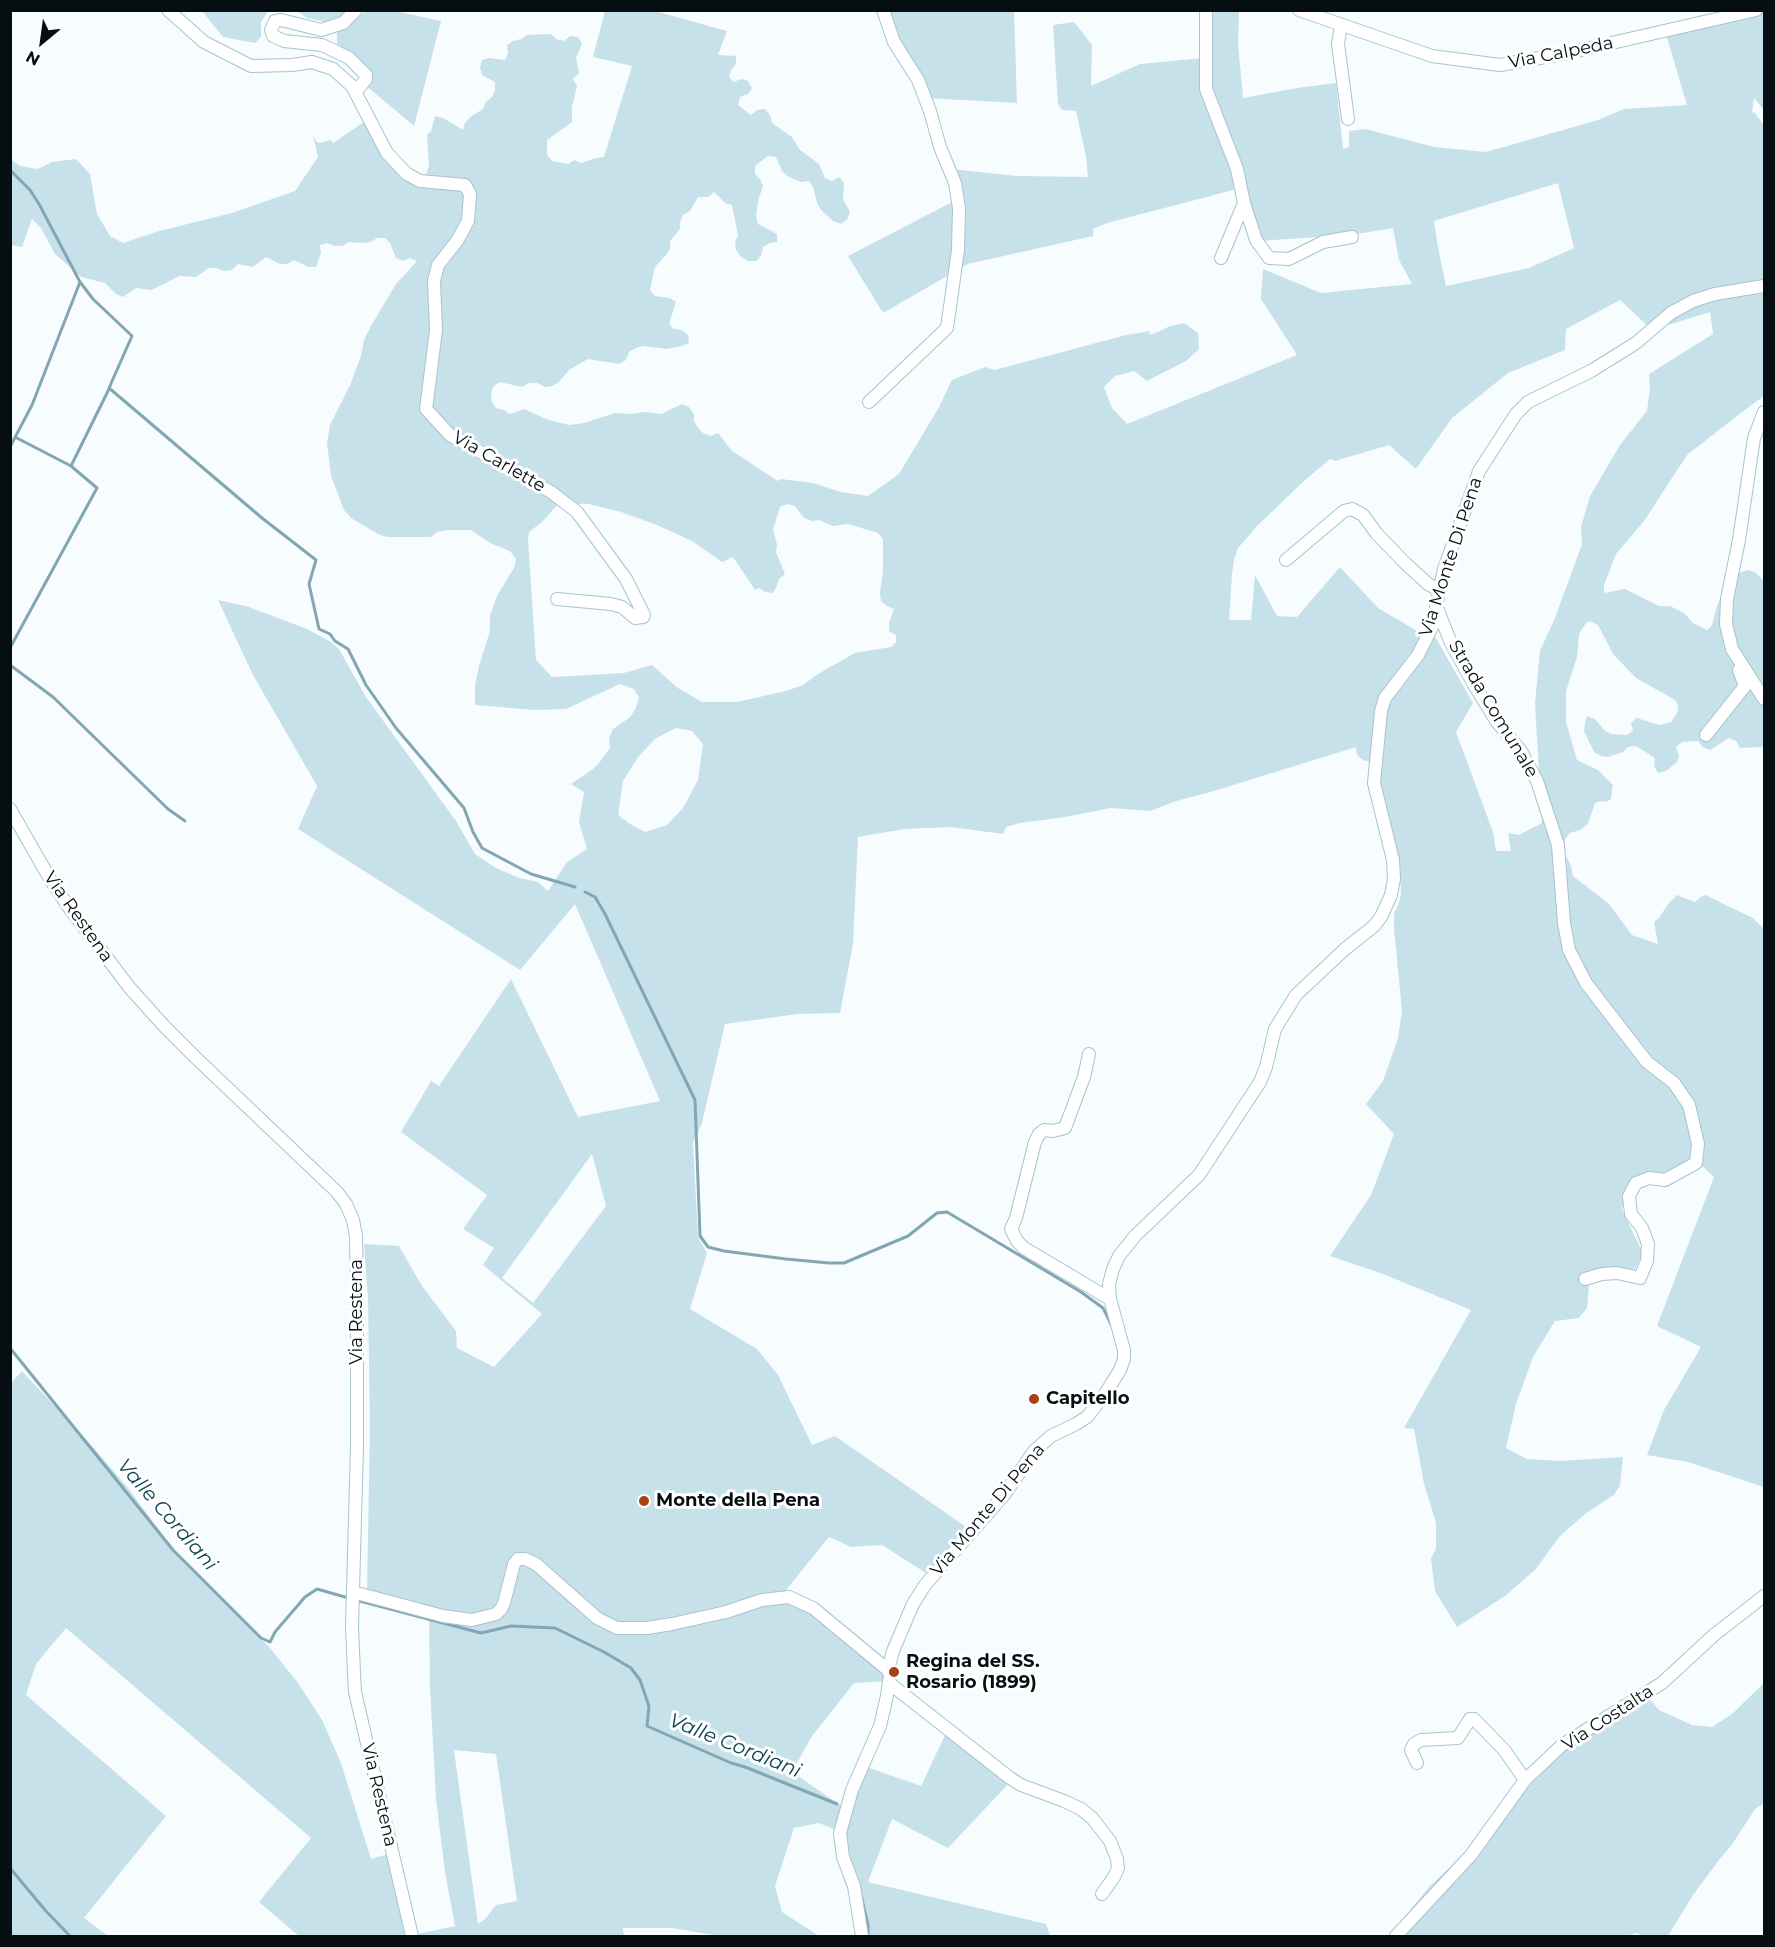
<!DOCTYPE html>
<style>
body{margin:0}
#map{position:relative;width:1775px;height:1947px;overflow:hidden;background:#f7fcfe;font-family:Montserrat,sans-serif}
canvas{display:block}
.frame{position:absolute;inset:0;border:12px solid #050e11;pointer-events:none}
.north{position:absolute;left:12px;top:12px;width:60px;height:60px;-webkit-text-stroke:4px #fff;paint-order:stroke;rotate:209deg;font-size:16px;font-weight:700;line-height:24px;text-align:center;color:#050e11}
.north::after{content:'';display:block;margin:auto;width:21px;height:27px;background:#050e11;clip-path:polygon(50% 0,100% 100%,50% 72%,0 100%)}
</style>
<div id="map">
<canvas width="1775" height="1947"></canvas>
<div class="frame"></div>
<div class="north">N</div>
</div>
<script>
const g = document.querySelector('canvas').getContext('2d');
g.lineJoin = 'round';
function paint(path, color) { g.fillStyle = color; g.fill(path, 'evenodd'); }
const poly = rows => new Path2D(rows.map(r => 'M' + r).join(''));
function stroke(path, color, width, dash) { g.strokeStyle = color; g.lineWidth = width; g.lineCap = dash ? 'butt' : 'round'; g.setLineDash(dash || []); g.stroke(path); }
function drawText(font, color, halo, rows, align = 'center') {
  g.font = font + ' Montserrat,sans-serif'; g.lineWidth = 6; g.setLineDash([]); g.textBaseline = 'middle'; g.strokeStyle = halo; g.fillStyle = color; for (const [text, x, y, turn = 0] of rows) {
    g.save(); g.translate(x, y); g.rotate((+turn || 0) * Math.PI / 180); g.textAlign = isNaN(turn) ? turn : align; if (halo) g.strokeText(text, 0, 0); g.fillText(text, 0, 0); g.restore();
  }
}
paint(poly([
 [202,11,268,11,261,22,261,37,255,43,223,37],
 [297,11,349,11,342,16,325,22,307,18],
 [366,11,394,11,441,21,414,126,364,84,371,75,368,67,337,44,337,31,347,26],
 [605,11,655,11,727,31,718,55,736,56,736,64,731,70,729,77,734,82,741,79,748,81,752,88,748,94,740,97,738,105,751,115,757,110,765,109,770,115,772,123,792,137,800,150,819,164,825,178,832,181,839,177,844,183,843,199,850,212,847,220,841,224,833,221,821,210,817,203,813,187,809,181,801,182,787,176,782,171,776,157,768,156,755,166,755,174,760,179,763,186,758,201,756,216,758,224,777,234,777,242,770,243,763,247,761,256,756,261,748,261,741,257,736,250,735,242,738,235,732,205,725,203,714,192,708,197,698,197,690,211,683,215,680,222,680,229,670,241,670,249,666,255,655,267,650,290,655,296,670,298,676,302,669,324,674,329,682,330,688,335,689,343,682,346,667,349,643,346,636,348,629,352,626,360,619,364,588,359,569,370,559,382,552,386,545,387,537,383,529,383,522,387,500,382,493,387,491,394,492,402,496,408,504,410,510,414,524,409,546,419,569,425,584,423,615,413,630,414,645,412,661,414,682,404,689,407,694,414,694,421,698,428,703,433,711,436,718,433,732,451,778,481,781,479,813,483,841,492,868,496,899,474,939,407,952,380,985,367,995,370,1126,335,1150,331,1149,335,1158,332,1170,326,1184,323,1198,333,1199,349,1186,361,1147,381,1134,371,1115,376,1104,387,1112,408,1127,424,1297,355,1261,299,1263,269,1321,293,1412,284,1399,260,1393,228,1351,235,1258,241,1241,188,1107,223,1093,229,1093,236,968,264,883,313,848,256,958,199,950,169,1017,176,1088,177,1086,156,1076,111,1062,110,1058,104,1053,25,1074,22,1092,45,1091,86,1140,64,1203,58,1205,11,1239,11,1238,43,1243,98,1297,88,1336,83,1343,149,1349,147,1349,131,1366,129,1434,147,1486,152,1598,120,1624,109,1687,105,1665,31,1755,11,1764,11,1764,108,1763,109,1754,98,1752,113,1754,112,1764,125,1764,396,1742,412,1687,455,1644,521,1616,554,1604,585,1604,593,1625,589,1659,606,1670,606,1684,613,1693,623,1707,630,1712,625,1717,606,1724,590,1738,573,1748,570,1755,572,1764,581,1764,747,1740,748,1736,741,1729,738,1710,750,1703,747,1698,741,1682,742,1676,747,1679,755,1677,762,1666,771,1658,773,1654,766,1655,758,1636,746,1628,747,1623,752,1608,757,1601,756,1594,752,1584,731,1585,723,1587,716,1595,719,1605,731,1612,734,1627,735,1633,731,1631,723,1637,718,1659,725,1671,722,1677,713,1678,705,1675,700,1636,678,1613,654,1598,625,1590,621,1586,623,1579,634,1577,657,1566,691,1566,722,1577,760,1598,770,1613,785,1612,790,1611,799,1606,802,1601,801,1595,803,1588,824,1580,830,1570,833,1566,838,1564,844,1565,854,1571,866,1573,876,1609,904,1632,935,1658,944,1654,922,1659,918,1668,904,1677,895,1695,902,1701,897,1705,895,1753,918,1764,929,1764,1487,1688,1462,1647,1455,1664,1410,1701,1347,1657,1326,1714,1177,1701,1165,1696,1152,1678,1172,1644,1174,1634,1179,1625,1191,1622,1210,1643,1253,1635,1269,1614,1268,1590,1274,1587,1308,1579,1318,1555,1321,1533,1357,1516,1404,1506,1448,1527,1459,1560,1461,1623,1457,1620,1485,1614,1495,1586,1513,1559,1537,1536,1569,1505,1596,1457,1627,1435,1591,1431,1559,1436,1548,1436,1523,1424,1484,1414,1429,1404,1428,1471,1310,1383,1274,1330,1256,1371,1195,1394,1134,1366,1104,1383,1081,1398,1038,1402,1011,1394,928,1394,914,1400,900,1401,891,1399,859,1378,829,1371,796,1372,762,1363,760,1357,755,1356,747,1214,791,1176,801,1150,811,1111,808,1065,817,1020,823,1006,827,1003,834,951,827,905,829,858,837,853,944,840,1013,798,1014,725,1024,702,1123,693,1143,698,1237,707,1253,690,1309,757,1349,778,1375,812,1445,835,1436,969,1529,929,1575,882,1545,851,1547,829,1537,786,1590,800,1597,884,1658,895,1664,894,1670,896,1670,893,1681,854,1683,812,1736,792,1772,846,1809,861,1765,921,1786,946,1733,1011,1781,948,1848,892,1819,868,1882,1046,1924,1050,1936,858,1936,851,1896,844,1881,833,1840,836,1830,819,1823,794,1828,775,1886,782,1912,819,1936,718,1936,673,1928,623,1928,624,1936,408,1936,455,1926,445,1872,436,1799,430,1687,429,1614,367,1594,370,1426,368,1298,364,1244,399,1246,422,1286,456,1331,457,1348,494,1367,542,1314,483,1265,494,1248,463,1229,487,1195,401,1132,431,1081,439,1086,511,979,578,1117,660,1101,575,904,520,970,298,829,317,786,253,675,218,600,246,606,307,629,331,642,339,649,366,697,456,821,475,854,496,868,519,878,538,882,548,891,567,862,587,849,579,822,584,792,571,784,593,769,599,763,610,748,609,738,613,729,629,718,635,710,639,698,634,689,620,684,566,709,535,710,475,705,475,685,479,666,490,631,490,616,497,596,515,566,516,559,510,551,490,543,471,530,447,530,437,532,431,537,387,537,378,534,351,518,344,510,331,476,327,443,330,425,351,383,361,356,364,340,371,326,396,284,417,261,410,258,403,261,396,258,390,243,385,238,377,238,371,242,363,243,349,242,342,246,335,246,327,243,320,245,321,253,316,267,308,267,294,260,287,264,280,264,266,257,253,267,238,264,232,270,224,271,216,268,209,268,196,277,180,276,151,290,136,288,123,297,116,294,105,283,81,277,55,254,41,228,32,219,22,247,11,245,10,159,20,166,38,169,52,162,76,159,90,174,97,214,110,236,123,243,159,231,232,213,295,191,318,157,313,135,316,141,320,143,331,140,333,143,364,122,394,167,425,177,429,166,427,135,431,131,435,116,443,118,463,130,465,123,470,117,483,109,486,102,492,97,495,91,495,82,482,75,480,67,482,60,489,58,505,60,508,53,507,45,513,41,521,39,527,35,551,34,556,39,564,41,570,36,578,37,582,44,576,58,579,73,573,79,577,86,572,107,572,122,547,140,547,155,552,161,568,164,574,160,581,163,596,158,604,157,632,66,593,57],
 [1558,183,1574,248,1529,268,1446,286,1438,247,1434,221],
 [1620,300,1652,330,1710,312,1713,334,1649,374,1650,388,1647,411,1620,445,1590,496,1581,527,1582,544,1555,618,1540,651,1535,703,1542,823,1519,835,1508,833,1511,851,1496,851,1493,832,1456,732,1473,703,1433,633,1424,635,1378,608,1340,567,1297,617,1277,616,1255,575,1251,620,1229,620,1232,574,1234,560,1238,548,1257,526,1304,481,1330,459,1335,461,1389,445,1416,469,1452,418,1508,373,1565,350,1566,329],
 [558,504,589,504,621,512,657,525,692,541,722,562,733,557,755,590,759,588,765,592,773,593,777,586,779,579,785,574,776,552,777,544,773,530,780,507,787,504,795,506,804,518,812,521,819,520,833,526,848,524,878,533,883,539,883,571,880,593,881,601,887,606,894,609,889,623,889,631,896,635,896,642,891,647,855,653,818,674,803,685,786,691,737,702,702,702,678,688,652,665,624,673,552,677,536,660,528,540,529,532,542,522],
 [676,728,692,731,703,744,698,780,683,808,667,825,645,832,630,824,618,815,623,781,639,756,655,739],
 [592,1154,606,1206,533,1303,502,1278],
 [454,1750,496,1754,517,1901,496,1905,485,1919,478,1924],
 [883,11,1014,11,1017,103,925,98],
 [22,1371,93,1447,128,1488,183,1562,270,1648,298,1683,322,1720,341,1763,371,1859,388,1854,407,1936,299,1936,259,1902,311,1838,66,1628,36,1664,26,1695,166,1816,84,1918,108,1936,10,1936,10,1384],
 [1764,1683,1764,1803,1755,1809,1731,1846,1719,1860,1693,1895,1668,1936,1643,1936,1637,1933,1626,1936,1389,1936,1429,1887,1487,1832,1555,1749,1641,1689,1659,1710,1692,1725,1712,1727,1732,1714]
]), '#c7e1ea');
stroke(poly([
 [10,170,30,190,39,204,80,282,32,405,10,447],
 [80,282,93,299,132,336,109,388,262,518,316,560,309,584,319,629,330,634,335,641,348,649,366,685,396,728,464,808,473,832,482,848,531,874,575,887],
 [71,466,109,389],
 [10,648,97,488,71,466,15,437],
 [10,665,53,697,168,809,185,821],
 [585,892,595,897,605,914,695,1100,700,1236,708,1247,724,1251,786,1259,829,1263,844,1263,908,1236,937,1213,947,1212,1081,1292,1103,1308,1112,1326],
 [10,1348,173,1550,261,1638,270,1642,275,1632,305,1597,317,1589,345,1597],
 [356,1600,481,1633,511,1626,555,1628,604,1652,631,1668,640,1680,649,1706,647,1726,731,1763,745,1767,837,1804],
 [10,1868,45,1910,70,1936],
 [860,1891,868,1925,868,1936]
]), '#82a7b3', 3);
const minor = poly([
 [168,10,204,42,251,66,292,65,312,62,333,69,352,86,359,88,366,79,366,75,349,58,322,45,284,41,273,36,271,30,275,21,281,20,321,30,343,23,356,10],
 [1206,10,1206,89,1237,169,1244,203,1221,258],
 [1299,10,1432,56,1500,65,1568,53,1756,10],
 [1341,25,1338,44,1348,119],
 [352,86,387,153,407,174,420,181,465,185,470,194,468,221,457,241,438,265,434,281,436,330,426,409,450,435,551,492,577,512,626,579,644,615,643,617,635,618,622,607,611,604,557,599],
 [1244,203,1256,240,1269,258,1289,259,1323,242,1352,237],
 [869,402,947,328,958,250,959,208,955,183,940,147,930,111,918,80,894,42,883,10],
 [1764,412,1754,438,1739,540,1727,599,1726,624,1732,649,1764,699],
 [1286,560,1344,511,1352,509,1363,515,1377,534,1406,564,1428,584,1439,590],
 [1437,608,1451,643,1473,683,1497,722,1521,751,1537,781,1558,845,1564,923,1569,950,1586,983,1609,1013,1647,1062,1674,1083,1689,1105,1698,1144,1696,1163,1665,1180,1649,1178,1636,1183,1629,1196,1631,1214,1642,1228,1648,1244,1647,1261,1640,1278,1617,1273,1602,1274,1585,1279],
 [1706,735,1745,686,1739,670],
 [10,809,50,879,70,909,129,987,164,1026,196,1058,337,1192,346,1204,353,1220,356,1236,357,1286,357,1447,352,1626,354,1673,355,1692,412,1936],
 [1089,1054,1084,1077,1065,1128,1053,1131,1044,1130,1039,1134,1035,1142,1016,1218,1011,1229,1017,1241,1024,1248,1110,1299],
 [353,1592,443,1616,472,1620,496,1614,501,1609,504,1603,514,1564,518,1559,525,1559,536,1564,597,1618,617,1628,647,1628,672,1624,726,1612,762,1600,789,1597,813,1608,888,1670],
 [889,1683,1010,1778,1021,1785,1064,1801,1081,1809,1092,1818,1110,1841,1117,1859,1118,1868,1114,1877,1102,1894],
 [1417,1763,1411,1750,1414,1744,1421,1740,1458,1738,1470,1719,1474,1719,1505,1751,1525,1780],
 [862,1936,854,1886,843,1857,840,1833,852,1790,880,1726,887,1696,890,1675,888,1670,893,1651,913,1604,925,1585,1004,1495,1034,1451,1051,1436,1076,1424,1087,1417,1105,1394,1120,1370,1124,1359,1124,1350,1110,1299,1109,1284,1113,1269,1119,1256,1135,1236,1199,1175,1260,1082,1266,1067,1275,1029,1296,995,1345,949,1374,926,1381,917,1391,895,1394,879,1393,860,1374,783,1381,711,1385,698,1418,655,1432,627,1444,569,1479,471,1516,414,1528,402,1591,371,1636,343,1671,313,1693,301,1715,294,1764,286],
 [1396,1936,1471,1855,1525,1780,1562,1745,1662,1683,1714,1635,1764,1596]
]);
stroke(minor, '#a8c3cc', 14);
stroke(minor, '#fff', 12);
for (const [x, y, r, color] of [
 [1034,1399,6,"#a74119"],
 [644,1501,6,"#a74119"],
 [894,1672,6,"#a74119"]
]) { const dot = new Path2D(); dot.arc(x, y, r, 0, 2 * Math.PI); g.fillStyle = color; g.fill(dot); stroke(dot, '#fff', 2); }
drawText('18px', '#050e11', '#fff', [
 ["Via Calpeda",1561,53,-11],
 ["Via Carlette",499,462,30],
 ["Via Monte Di Pena",1451,557,-72],
 ["Strada Comunale",1493,709,59],
 ["Via Restena",78,917,55],
 ["Via Restena",357,1312,-90],
 ["Via Monte Di Pena",988,1510,-50],
 ["Via Costalta",1608,1718,-33],
 ["Via Restena",379,1795,77]
]);
drawText('bold 18px', '#050e11', '#fff', [
 ["Capitello",1046,1399],
 ["Monte della Pena",656,1501],
 ["Regina del SS.",906,1662],
 ["Rosario (1899)",906,1683]
], 'left');
drawText('italic 20px', '#0e4452', '#fff', [
 ["Valle Cordiani",167,1515,49],
 ["Valle Cordiani",735,1746,22]
]);
</script>
